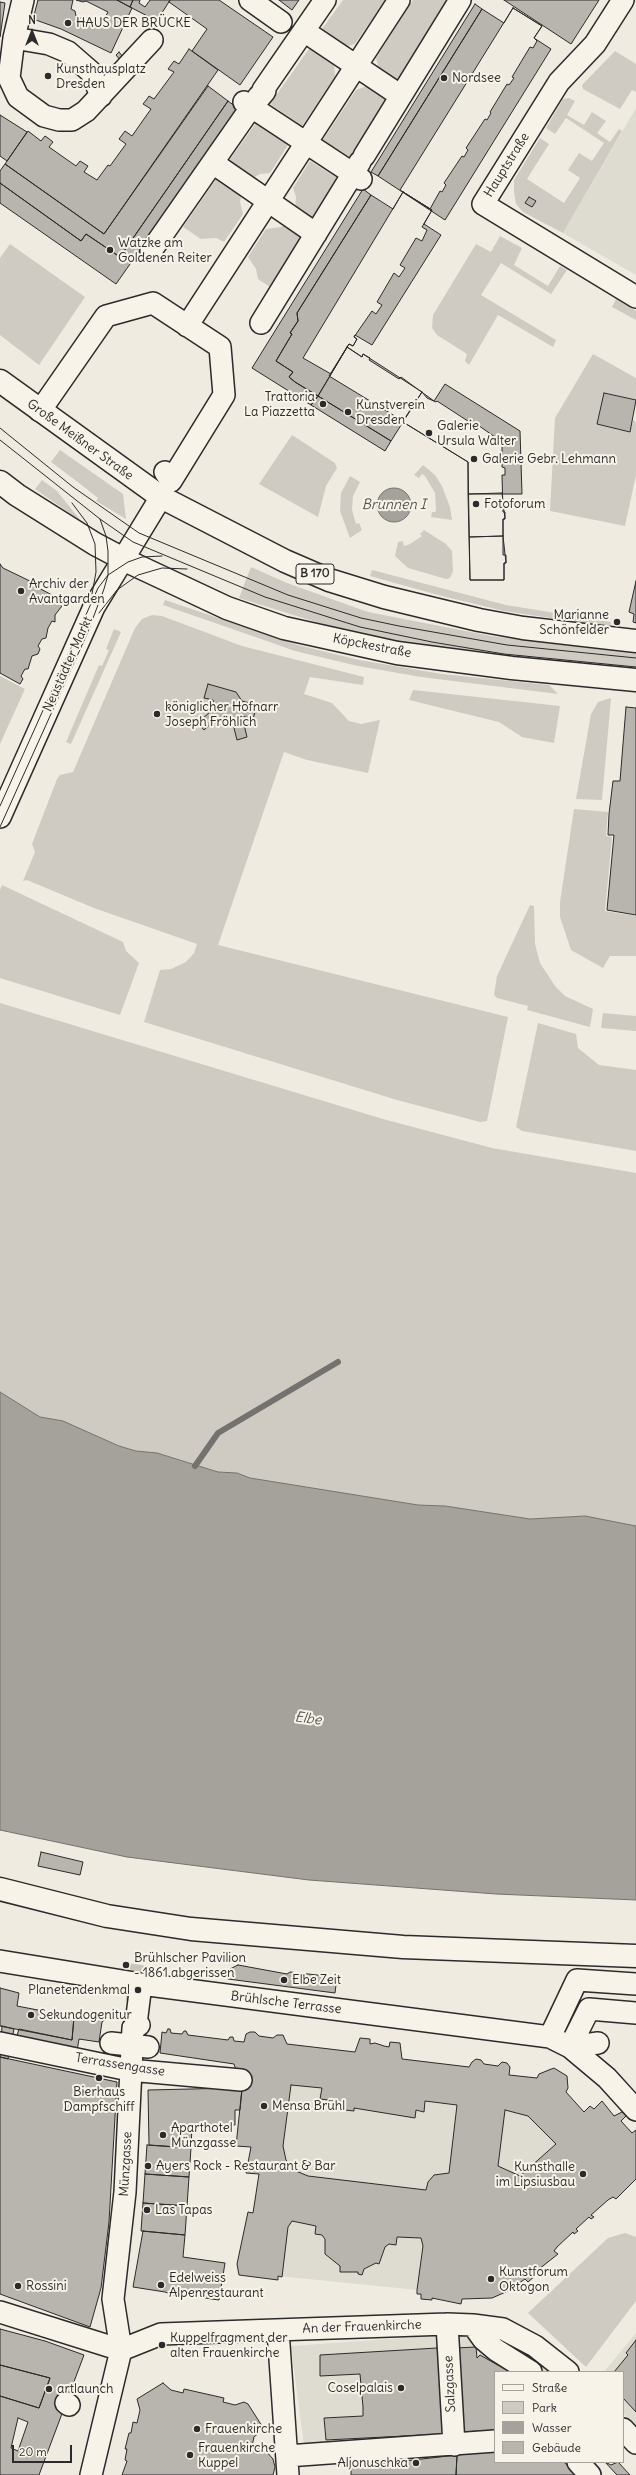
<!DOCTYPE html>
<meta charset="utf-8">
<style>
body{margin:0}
#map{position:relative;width:636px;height:2475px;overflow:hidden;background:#efebe0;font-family:Delius,sans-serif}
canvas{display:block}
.legend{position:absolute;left:494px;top:2371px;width:130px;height:92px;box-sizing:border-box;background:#f7f3e8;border:1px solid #a5a39c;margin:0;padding:5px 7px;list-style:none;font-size:12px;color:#2b2b2b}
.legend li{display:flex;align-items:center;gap:8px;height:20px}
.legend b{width:20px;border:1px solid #a5a39c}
.north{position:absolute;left:12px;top:12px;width:40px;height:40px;-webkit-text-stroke:3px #f7f3e8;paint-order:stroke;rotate:0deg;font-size:11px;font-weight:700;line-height:16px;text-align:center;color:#2b2b2b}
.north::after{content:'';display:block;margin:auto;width:14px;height:18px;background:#2b2b2b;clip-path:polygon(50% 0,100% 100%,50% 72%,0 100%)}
.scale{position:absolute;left:12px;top:2445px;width:60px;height:18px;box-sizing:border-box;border:2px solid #2b2b2b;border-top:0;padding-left:5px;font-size:12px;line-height:14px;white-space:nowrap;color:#2b2b2b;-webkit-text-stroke:3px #f7f3e8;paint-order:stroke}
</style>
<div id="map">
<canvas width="636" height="2475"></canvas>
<ul class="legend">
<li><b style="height:5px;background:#f7f3e8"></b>Straße</li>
<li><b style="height:11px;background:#cfcbc2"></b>Park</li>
<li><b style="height:11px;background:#a4a29a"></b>Wasser</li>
<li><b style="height:11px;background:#b8b5ae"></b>Gebäude</li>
</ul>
<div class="north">N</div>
<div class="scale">20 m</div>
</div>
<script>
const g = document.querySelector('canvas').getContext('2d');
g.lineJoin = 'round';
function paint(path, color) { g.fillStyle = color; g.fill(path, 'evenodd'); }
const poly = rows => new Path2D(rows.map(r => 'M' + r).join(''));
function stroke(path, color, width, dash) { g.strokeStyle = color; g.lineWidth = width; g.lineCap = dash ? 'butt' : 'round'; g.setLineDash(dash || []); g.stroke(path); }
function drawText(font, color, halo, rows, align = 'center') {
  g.font = font + ' Delius,sans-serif'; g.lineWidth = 4; g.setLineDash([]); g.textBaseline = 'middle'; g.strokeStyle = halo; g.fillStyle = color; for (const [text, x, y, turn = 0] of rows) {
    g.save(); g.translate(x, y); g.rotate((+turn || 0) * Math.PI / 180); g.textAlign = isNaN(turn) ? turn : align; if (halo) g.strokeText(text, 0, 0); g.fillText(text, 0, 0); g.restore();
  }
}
paint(poly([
 [636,108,636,275,563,233],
 [168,2029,170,2029,172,2033,181,2034,186,2031,188,2035,228,2040,230,2037,233,2037,234,2041,244,2042,246,2034,250,2032,255,2032,259,2036,273,2038,277,2035,283,2035,287,2044,355,2052,360,2038,370,2039,370,2044,375,2043,387,2047,389,2047,390,2042,400,2043,402,2059,469,2067,476,2059,481,2060,484,2064,498,2066,502,2062,507,2063,510,2067,510,2075,537,2078,539,2074,550,2068,565,2074,568,2088,566,2092,584,2112,555,2142,556,2144,505,2191,558,2248,554,2251,558,2254,535,2273,536,2275,528,2282,524,2279,508,2291,492,2298,462,2299,461,2304,417,2294,417,2290,278,2276,278,2280,239,2275,237,2264,248,2212,253,2212,259,2174,246,2173,251,2147,234,2064,160,2053,162,2032,165,2032],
 [636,2333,636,2427,623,2413,623,2372,604,2372],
 [459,2334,504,2337,564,2372,495,2372,495,2445,306,2461,291,2346]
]), '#dedbd1');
paint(poly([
 [343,0,385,0,355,44,345,47,319,33],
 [413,0,451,0,399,87,379,69,376,58],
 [311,46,334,61,335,76,302,126,270,104],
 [615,51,636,64,636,92,632,90,620,109,583,89,582,85],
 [370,85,391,99,355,160,323,140,356,90],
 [569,98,575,101,567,115,584,125,592,112,606,121,597,133,610,142,619,129,622,131,563,233,523,212,516,204,514,192,514,180,540,138,549,144,527,179,564,203,580,178,568,170,579,153,592,161,604,143,566,118,555,134,546,128,563,99],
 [256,123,288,145,270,173,260,174,249,180,226,165],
 [310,161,342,181,315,226,295,209,296,197,293,188],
 [219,175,242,191,240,202,243,214,224,242,216,238,201,239,183,227],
 [288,222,309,236,276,291,258,279,256,269,248,257,266,229,281,227],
 [500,236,522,248,514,265,548,286,560,266,567,270,551,294,501,263,481,295,556,340,553,347,498,315,469,365,465,361,467,354,437,335,432,328,433,315,476,244,491,252],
 [10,244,85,297,39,365,0,335,0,258],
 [616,299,636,311,636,320,612,307],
 [593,354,636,378,636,400,604,393,597,424,630,432,633,420,636,422,636,475,625,526,550,511,555,418],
 [292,435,335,463,337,468,326,486,318,517,259,484],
 [60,450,123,494,126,519,96,501,98,498,79,483,51,462],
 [423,465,435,475,442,486,450,507,452,520,431,517,432,512,435,512,436,510,435,493,425,476,422,474,419,478,414,475],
 [350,476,360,482,353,496,352,510,356,524,359,523,362,530,350,538,340,511,341,493],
 [42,480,57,491,81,521,35,489],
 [424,530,446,544,452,551,453,571,450,578,446,579,408,568,395,556,398,542,403,541,404,546,410,544,422,536,420,534],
 [251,567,287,583,368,612,491,636,636,654,636,671,499,657,417,645,332,627,239,598],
 [372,570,506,605,611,622,610,627,504,611,438,595,370,576],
 [165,600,298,645,359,660,442,674,549,685,558,694,421,677,358,666,295,651,264,640,163,605],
 [152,615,162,616,242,646,364,677,363,685,310,677,304,694,332,703,349,721,361,724,380,720,368,773,307,760,284,752,218,945,508,1017,487,1121,480,1122,397,1100,144,1022,160,970,171,969,186,962,194,953,197,944,94,908,27,880,23,881,35,852,32,844,57,779,60,775,73,772,135,628,142,619],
 [114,629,121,632,71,744,66,742,99,665,102,666,109,650,106,649],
 [0,676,25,689,0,744],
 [413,690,560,706,554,743,522,737,499,722,409,700],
 [611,698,602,800,576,799,591,714,598,702],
 [574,809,608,812,606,836,612,837,605,911,636,916,636,956,610,956,603,968,571,950,560,917,560,902],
 [2,885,123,942,126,951,139,963,120,1015,0,978,0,890],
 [530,905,534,906,535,944,540,963,555,986,565,996,593,1009,590,1027,527,1010,528,1006,497,998,494,995,497,976],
 [0,1003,383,1119,492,1148,636,1173,636,1526,585,1516,530,1519,445,1506,418,1505,250,1478,237,1473,218,1472,157,1453,136,1451,119,1446,63,1421,40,1417,0,1392],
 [603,1013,636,1016,636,1031,601,1028],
 [538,1023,576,1034,578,1048,599,1065,636,1070,636,1151,522,1131,516,1127],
 [625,2233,636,2237,636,2301,586,2367,528,2313,608,2238]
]), '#cfcbc2');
const water = poly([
 '377 505a17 17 0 1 1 34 0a17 17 0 1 1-34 0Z',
 [0,1392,40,1417,63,1421,119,1446,136,1451,157,1453,218,1472,237,1473,250,1478,418,1505,445,1506,530,1519,585,1516,636,1526,636,1900,496,1894,309,1880,127,1857,0,1830,0,1392]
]);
paint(water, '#a4a29a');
stroke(water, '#74726e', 1);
stroke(poly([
 [195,1466,218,1433,338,1362]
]), '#74726e', 6);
const building = poly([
 [38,0,73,0,71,9,75,11,76,16,100,27,108,12,86,1,83,2,76,0,117,0,132,8,111,53,61,29,33,19,38,0],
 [117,0,133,0,130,7,117,0],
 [133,0,140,0,139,3,145,7,150,0,170,0,157,21,130,7,133,0],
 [170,0,219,0,273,37,240,85,192,51,207,29,169,2,170,0],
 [279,0,299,0,292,10,279,0],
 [504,0,599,0,571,44,504,0],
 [0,2,5,3,0,37,0,2],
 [475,4,482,9,378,176,371,172,475,4],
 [513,8,542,26,534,38,551,49,445,220,378,176,482,9,504,23,513,8],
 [513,8,542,26,534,38,537,41,533,48,530,47,512,77,514,78,509,85,507,84,490,112,491,113,487,120,485,119,466,148,468,150,464,157,462,156,444,183,446,185,442,192,440,191,430,209,400,190,513,8],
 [189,49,218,70,104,234,5,164,28,131,41,141,45,136,48,138,53,142,49,147,76,166,80,161,88,166,84,172,97,180,108,165,110,166,126,144,119,139,125,131,132,136,151,109,143,104,147,99,149,96,154,99,174,72,168,69,174,61,179,64,189,49],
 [119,52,123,57,120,60,116,55,119,52],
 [208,86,228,101,120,257,86,234,81,241,0,183,0,171,5,164,104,234,208,86],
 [228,101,239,109,116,284,0,203,0,183,81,241,86,234,120,257,228,101],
 [0,115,27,132,7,161,0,156,0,115],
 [363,189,371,195,297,313,298,321,290,333,292,334,276,361,293,372,289,377,295,382,318,396,311,405,252,368,363,189],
 [403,192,432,210,424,224,441,235,372,345,355,335,354,337,357,339,353,346,349,344,318,396,295,382,289,377,293,372,276,361,292,334,290,333,298,321,297,313,371,195,393,209,403,192],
 [403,192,432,210,422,227,427,230,422,241,416,238,400,265,405,268,399,277,394,273,377,302,382,305,376,314,372,311,354,337,357,339,353,346,349,344,331,374,303,358,403,192],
 [529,197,536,201,532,207,525,203,529,197],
 [347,347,362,357,363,354,370,358,369,360,399,379,401,377,434,401,445,384,520,431,522,494,468,494,468,462,403,422,391,441,318,396,347,347],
 [347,347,362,357,363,354,422,392,403,421,329,376,347,347],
 [422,392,427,398,436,402,437,401,474,425,475,423,502,442,502,467,505,468,505,475,502,475,503,512,505,512,505,519,503,519,503,555,506,555,506,563,504,563,504,580,470,580,468,462,403,422,422,392],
 [604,393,636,400,630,432,597,424,604,393],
 [318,396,391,441,385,451,311,405,318,396],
 [502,493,505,519,503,519,503,536,469,537,468,494,502,493],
 [503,536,506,563,504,563,504,580,470,580,469,537,503,536],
 [0,564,3,568,34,583,37,587,65,602,55,615,55,622,52,621,48,628,46,638,42,639,38,646,40,649,38,654,32,656,28,669,25,669,21,676,23,679,20,684,0,673,0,564],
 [636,581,636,623,633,622,634,614,629,612,636,581],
 [208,684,236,692,242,701,257,705,253,719,242,716,247,737,237,740,233,724,217,718,204,730,198,723,214,708,213,700,204,698,208,684],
 [626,707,636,708,636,915,607,910,614,835,608,835,609,814,613,781,620,781,626,707],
 [41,1852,83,1862,80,1875,38,1866,41,1852],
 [238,1965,287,1974,290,1972,326,1976,332,1979,336,1985,335,1993,228,1979,230,1969,238,1965],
 [0,1988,19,1993,17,2006,74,2017,72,2040,0,2026,0,1988],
 [84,2013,108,2017,102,2022,99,2042,79,2039,77,2051,16,2039,19,2029,72,2040,74,2017,84,2013],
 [2,2026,14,2029,8,2059,0,2057,2,2026],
 [168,2029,170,2029,171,2033,182,2034,184,2031,186,2031,188,2035,228,2040,230,2037,233,2037,234,2041,244,2042,246,2034,250,2032,255,2032,259,2036,273,2038,277,2035,283,2035,287,2044,355,2052,360,2038,370,2039,370,2044,375,2043,384,2046,389,2047,390,2042,400,2043,402,2059,469,2067,472,2062,476,2059,481,2060,484,2064,498,2066,502,2062,507,2063,510,2067,509,2075,537,2078,539,2074,554,2068,567,2076,568,2088,566,2092,584,2112,590,2106,594,2109,602,2101,614,2116,622,2112,626,2116,621,2121,632,2133,636,2130,636,2179,616,2199,613,2197,608,2200,591,2215,594,2217,591,2219,589,2217,576,2229,578,2231,574,2234,573,2232,557,2247,554,2251,558,2254,534,2273,536,2275,528,2282,525,2279,508,2291,492,2298,462,2299,461,2304,432,2298,432,2300,421,2299,421,2294,417,2294,417,2290,423,2246,421,2238,397,2237,396,2245,389,2244,385,2247,379,2264,376,2263,364,2269,362,2275,358,2274,358,2272,340,2272,340,2266,325,2254,325,2239,322,2235,315,2234,316,2226,292,2221,288,2227,282,2277,278,2276,278,2280,239,2275,237,2264,248,2212,253,2213,259,2174,246,2173,251,2147,236,2146,242,2088,234,2064,160,2053,162,2032,166,2033,168,2029],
 [291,2085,322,2088,320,2099,329,2100,328,2108,354,2111,354,2108,415,2118,416,2110,424,2112,425,2101,457,2105,449,2173,434,2175,428,2182,426,2190,308,2176,296,2171,286,2160,283,2146,291,2085],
 [505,2110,528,2116,556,2144,520,2176,498,2166,505,2110],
 [0,2057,117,2082,109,2222,101,2288,90,2327,0,2294,0,2057],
 [234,2088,242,2090,240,2110,235,2110,235,2125,192,2126,191,2148,149,2145,148,2090,234,2088],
 [147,2145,191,2148,189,2177,145,2174,147,2145],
 [145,2174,189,2177,187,2206,143,2203,145,2174],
 [143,2203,187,2206,185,2235,141,2231,143,2203],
 [143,2231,185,2235,183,2257,225,2263,219,2300,191,2296,179,2297,165,2292,133,2287,143,2231],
 [0,2329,45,2341,84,2355,39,2475,0,2475,0,2396,39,2408,50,2378,0,2365,0,2329],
 [18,2418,28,2422,18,2451,11,2448,18,2418],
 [636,2340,636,2412,623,2398,623,2372,614,2372,628,2355,626,2353,636,2340],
 [476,2347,477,2358,480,2355,510,2372,495,2372,495,2430,463,2432,456,2348,476,2347],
 [437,2348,440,2351,444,2434,326,2440,324,2418,363,2416,363,2407,360,2374,320,2376,320,2355,437,2348],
 [0,2365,50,2378,39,2408,0,2396,0,2365],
 [163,2383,171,2390,183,2393,184,2389,224,2398,223,2402,235,2405,244,2402,248,2404,262,2426,262,2430,254,2437,252,2446,265,2450,273,2459,275,2467,273,2475,122,2475,127,2461,125,2460,127,2449,125,2449,129,2433,131,2433,133,2422,137,2423,140,2410,137,2399,163,2383],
 [495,2451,495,2462,564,2462,576,2475,456,2475,457,2455,495,2451],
 [457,2455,456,2475,351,2475,351,2467,457,2455],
 [605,2462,611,2465,618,2462,630,2475,617,2475,605,2462]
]);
paint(building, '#b8b5ae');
stroke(building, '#2b2b2b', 1);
stroke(poly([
 [136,2002,141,1965]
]), '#c8c5bc', 21, [21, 10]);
const street = poly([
 [23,0,14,38,9,78,18,97,44,116,59,120,72,120,86,111,152,40],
 [250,0,281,22],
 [623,0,595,44,559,82,483,204,636,297],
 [304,31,401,96],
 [14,38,49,44,68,52,91,72,101,96],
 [244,102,361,179],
 [364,156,460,0],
 [213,163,316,234],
 [151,251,259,96,260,97,265,91,263,90,325,0],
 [261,323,360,162],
 [187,326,399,0],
 [40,411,106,316,153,303,220,347,224,395,171,481,165,472],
 [0,817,94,607,161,497],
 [0,1961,141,1984,550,2037,570,2047,607,2078,636,2110],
 [139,2025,136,2024,141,1984],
 [550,2037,577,1980,636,1984],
 [0,2043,129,2070,241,2080],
 [111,2043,148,2047],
 [570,2047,589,2009,636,2013],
 [570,2047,598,2043],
 [0,2312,121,2350,161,2334,447,2324,473,2325,503,2329,535,2346,568,2372],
 [447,2324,454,2445],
 [473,2325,483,2339,496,2350,531,2372],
 [278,2330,288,2475],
 [66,2403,69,2405],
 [623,2429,636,2443],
 [287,2456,495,2441],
 [578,2462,590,2475],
 [91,2475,121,2350,113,2299,125,2192,133,2028]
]);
const secondary = poly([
 [0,1889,107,1916,191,1929,403,1947,636,1956]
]);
const primary = poly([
 [0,381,161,497,285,561,329,580,384,597,479,620,523,628,636,641],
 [0,482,17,495,95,544,131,563,227,608,284,628,397,653,512,668,636,680]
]);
stroke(street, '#2b2b2b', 24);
stroke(secondary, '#2b2b2b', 25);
stroke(primary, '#2b2b2b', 25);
stroke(street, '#f7f3e8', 21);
stroke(secondary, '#f7f3e8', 22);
stroke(primary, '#f7f3e8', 22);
stroke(poly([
 [0,428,73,487,139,533,288,595,361,618,399,626,507,645,636,658],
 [0,440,100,519,133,542,265,597,360,627,432,642,504,654,636,667],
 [72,503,87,523,95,544,96,572,92,594],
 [99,613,117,590,138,575,162,568,187,569],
 [0,806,98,588,108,575,128,562,142,557,162,556],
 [0,827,87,634,104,589,108,575,108,551,106,536,100,519]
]), '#2b2b2b', 1);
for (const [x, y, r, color] of [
 [68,23,4,"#2b2b2b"],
 [48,76,4,"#2b2b2b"],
 [444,78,4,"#2b2b2b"],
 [110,250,4,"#2b2b2b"],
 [323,404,4,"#2b2b2b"],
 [348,412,4,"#2b2b2b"],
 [429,433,4,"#2b2b2b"],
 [474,459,4,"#2b2b2b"],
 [476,504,4,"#2b2b2b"],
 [21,591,4,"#2b2b2b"],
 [617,622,4,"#2b2b2b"],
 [157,714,4,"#2b2b2b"],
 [126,1965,4,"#2b2b2b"],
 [284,1980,4,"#2b2b2b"],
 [138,1990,4,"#2b2b2b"],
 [31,2015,4,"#2b2b2b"],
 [99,2078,4,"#2b2b2b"],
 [264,2106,4,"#2b2b2b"],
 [163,2135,4,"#2b2b2b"],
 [148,2166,4,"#2b2b2b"],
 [583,2174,4,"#2b2b2b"],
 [147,2210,4,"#2b2b2b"],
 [491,2279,4,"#2b2b2b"],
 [161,2285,4,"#2b2b2b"],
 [18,2286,4,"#2b2b2b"],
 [162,2345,4,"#2b2b2b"],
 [401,2388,4,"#2b2b2b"],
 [49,2389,4,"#2b2b2b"],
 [197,2429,4,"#2b2b2b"],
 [190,2455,4,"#2b2b2b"],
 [416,2463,4,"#2b2b2b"]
]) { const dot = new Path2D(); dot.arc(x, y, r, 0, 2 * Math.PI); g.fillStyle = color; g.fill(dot); stroke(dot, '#f7f3e8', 1.5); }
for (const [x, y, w] of [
 [315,574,38]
]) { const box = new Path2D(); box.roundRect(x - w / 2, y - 10, w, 20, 3); g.fillStyle = '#f7f3e8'; g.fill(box); stroke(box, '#2b2b2b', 1); }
drawText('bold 12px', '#2b2b2b', null, [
 ["B 170",315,574]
]);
drawText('13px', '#2b2b2b', '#f7f3e8', [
 ["HAUS DER BRÜCKE",76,23],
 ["Kunsthausplatz",56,69],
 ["Dresden",56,84],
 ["Nordsee",452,78],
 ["Watzke am",118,243],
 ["Goldenen Reiter",118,258],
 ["Trattoria",315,397,"right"],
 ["La Piazzetta",315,412,"right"],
 ["Kunstverein",356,405],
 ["Dresden",356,420],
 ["Galerie",437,426],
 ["Ursula Walter",437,441],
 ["Galerie Gebr. Lehmann",482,459],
 ["Fotoforum",484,504],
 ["Archiv der",29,584],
 ["Avantgarden",29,599],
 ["Marianne",609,615,"right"],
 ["Schönfelder",609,630,"right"],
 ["königlicher Hofnarr",165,707],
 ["Joseph Fröhlich",165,722],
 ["Brühlscher Pavilion",134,1958],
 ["- 1861 abgerissen",134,1973],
 ["Elbe Zeit",292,1980],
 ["Planetendenkmal",130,1990,"right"],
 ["Sekundogenitur",39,2015],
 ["Bierhaus",99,2092,"center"],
 ["Dampfschiff",99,2107,"center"],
 ["Mensa Brühl",272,2106],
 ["Aparthotel",171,2128],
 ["Münzgasse",171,2143],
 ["Ayers Rock - Restaurant & Bar",156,2166],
 ["Kunsthalle",575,2167,"right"],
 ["im Lipsiusbau",575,2182,"right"],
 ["Las Tapas",155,2210],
 ["Kunstforum",499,2272],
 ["Oktogon",499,2287],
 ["Edelweiss",169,2278],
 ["Alpenrestaurant",169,2293],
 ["Rossini",26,2286],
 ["Kuppelfragment der",170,2338],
 ["alten Frauenkirche",170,2353],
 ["Coselpalais",393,2388,"right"],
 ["artlaunch",57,2389],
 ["Frauenkirche",205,2429],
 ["Frauenkirche",198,2448],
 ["Kuppel",198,2463],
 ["Aljonuschka",408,2463,"right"]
], 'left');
drawText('13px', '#2b2b2b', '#f7f3e8', [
 ["Hauptstraße",507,165,-58],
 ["Große Meißner Straße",80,440,36],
 ["Köpckestraße",372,646,11],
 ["Neustädter Markt",68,664,-66],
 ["Brühlsche Terrasse",286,2003,7],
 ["Terrassengasse",120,2065,9],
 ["Münzgasse",126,2164,-87],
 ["An der Frauenkirche",362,2327,-2],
 ["Salzgasse",450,2384,-93]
]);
drawText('italic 14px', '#555552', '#f7f3e8', [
 ["Brunnen I",394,505],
 ["Elbe",308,1719,7]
]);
</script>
